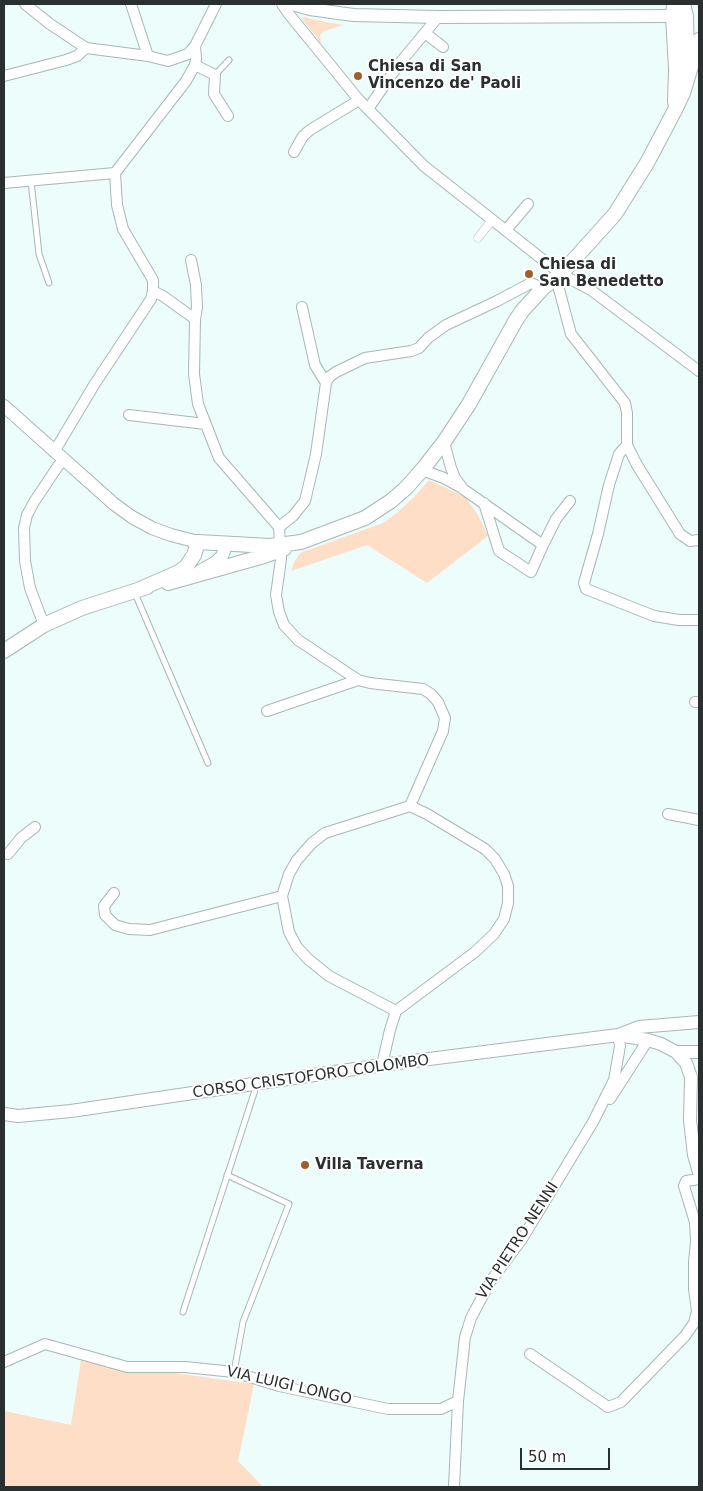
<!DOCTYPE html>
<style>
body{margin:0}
#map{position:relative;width:703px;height:1491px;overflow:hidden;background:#ecfdfb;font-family:"DejaVu Sans",sans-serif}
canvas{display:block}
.frame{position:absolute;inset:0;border:5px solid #2a302f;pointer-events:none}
.scale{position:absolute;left:520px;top:1448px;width:90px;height:22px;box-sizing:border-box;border:2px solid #2a302f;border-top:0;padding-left:6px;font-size:15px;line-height:18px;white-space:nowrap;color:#2a302f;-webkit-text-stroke:4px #fff;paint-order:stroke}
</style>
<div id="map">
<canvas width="703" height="1491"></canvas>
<div class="frame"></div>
<div class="scale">50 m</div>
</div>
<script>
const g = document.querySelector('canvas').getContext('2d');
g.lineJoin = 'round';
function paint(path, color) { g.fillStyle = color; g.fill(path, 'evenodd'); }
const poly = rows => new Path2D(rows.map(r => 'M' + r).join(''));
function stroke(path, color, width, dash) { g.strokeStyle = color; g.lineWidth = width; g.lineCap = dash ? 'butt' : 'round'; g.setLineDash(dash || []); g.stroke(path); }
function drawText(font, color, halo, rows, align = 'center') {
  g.font = font + ' "DejaVu Sans",sans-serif'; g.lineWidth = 4; g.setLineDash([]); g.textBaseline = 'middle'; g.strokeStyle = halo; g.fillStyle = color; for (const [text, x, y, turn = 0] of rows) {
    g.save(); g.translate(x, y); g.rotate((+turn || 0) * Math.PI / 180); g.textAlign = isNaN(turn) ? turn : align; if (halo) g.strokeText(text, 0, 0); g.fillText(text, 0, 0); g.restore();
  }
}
paint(poly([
 [304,17,326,22,343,25,324,31,320,35,321,44,316,36,302,19],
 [429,480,457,493,466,498,478,515,488,536,427,583,367,545,291,571,294,562,300,553,383,523,398,512,414,497],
 [81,1360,254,1384,238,1461,263,1487,4,1487,4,1411,71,1425]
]), '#ffdec7');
const service = poly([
 [215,75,229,60],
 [31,181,39,254,49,283],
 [134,591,208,763],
 [227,1175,289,1204,243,1322,234,1372],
 [183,1312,257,1084]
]);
const pedestrian = poly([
 [478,238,492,220]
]);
const minor = poly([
 [25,4,50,24,86,48,148,56,168,61,188,54,195,46,216,4],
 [131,4,148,56],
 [282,4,288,13,359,100,424,166,561,274,591,290,699,371],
 [425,33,443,47],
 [195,65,215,75,214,94,228,116],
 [4,76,66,60,77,56,86,48],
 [368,109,399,64,438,17],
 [294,152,303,136,310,130,359,100],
 [4,183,115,173],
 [506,230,528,204],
 [191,260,196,285,197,308,195,319,194,374,198,404,219,458,279,527],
 [556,278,571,334,625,403,627,413,627,445,637,465,680,534,690,541,699,540],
 [153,291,163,296,195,319],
 [302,307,315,365,326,383],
 [129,415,205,424],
 [444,442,451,468,455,478,463,489,543,545,556,519,570,501],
 [627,445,619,454,609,485,598,534,584,583,586,589,654,616,679,620,699,620],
 [54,452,94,385,151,299,153,291,153,280,123,229,117,205,115,173,186,81,195,65,196,59,195,46],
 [422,470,444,478,460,487],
 [484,503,499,551,531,572,543,545],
 [279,527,281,559,276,595,279,612,284,625,298,640,358,680,370,683,423,689,431,694,438,702,445,718,443,731,410,806,427,814,485,849,495,859,504,874,508,886,508,903,504,919,494,934,475,952,396,1011,390,1030,382,1065],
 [279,527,293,516,305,501,316,454,326,383,329,377,336,372,365,358,411,351,419,348,428,338,446,325,497,301,531,283,543,288],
 [44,625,30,588,25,561,24,528,27,515,34,502,58,466,64,460],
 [695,702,699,702],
 [267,711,358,680],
 [668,814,699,820],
 [8,854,21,838,35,827],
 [114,893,104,906,105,915,115,925,129,929,150,930,282,896],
 [396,1011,329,976,308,959,297,947,289,932,282,896,289,874,297,860,312,843,325,833,410,806],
 [610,1099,648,1040],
 [530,1354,608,1407,621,1402,685,1336,694,1323,697,1311,694,1289,694,1262,696,1242,695,1222,684,1186,686,1181,699,1179],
 [4,1362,45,1344,127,1367,185,1367,234,1372,279,1386,388,1409,441,1409,458,1401],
 [454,1487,458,1401,465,1337,471,1318,490,1282,522,1239,593,1122,614,1080,620,1046,618,1035]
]);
const tertiary = poly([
 [292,4,310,9,353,15,438,17,673,16],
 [4,406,114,504,132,517,152,528,171,535,198,542],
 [200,571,216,562,222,556,224,551,224,544],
 [618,1035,648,1040,661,1044,676,1052,686,1063,691,1077,690,1120,694,1155,699,1172],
 [676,1052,699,1052],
 [4,1114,18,1116,71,1111,382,1065,618,1035,639,1027,699,1022]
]);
const secondary = poly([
 [674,4,673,16,676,69,675,102],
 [683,4,686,16,687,65],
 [168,583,264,556,284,549],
 [140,589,179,572,186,567,194,555,198,542,270,546,301,542,365,518,391,501,406,488,422,470,444,442,469,404,516,320,522,311,543,288,561,274,615,214,647,163,675,110,683,93,699,40],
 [4,651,44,625,82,608,147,587]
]);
stroke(service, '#a7b7b5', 7);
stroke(pedestrian, '#a7b7b5', 9);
stroke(minor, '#a7b7b5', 12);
stroke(tertiary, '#a7b7b5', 14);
stroke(secondary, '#a7b7b5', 16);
stroke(service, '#fff', 5);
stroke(pedestrian, '#fff', 8);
stroke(minor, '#fff', 10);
stroke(tertiary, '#fff', 12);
stroke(secondary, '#fff', 14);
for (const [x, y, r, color] of [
 [358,76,5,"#a05f2a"],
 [529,274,5,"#a05f2a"],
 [305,1165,5,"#a05f2a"]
]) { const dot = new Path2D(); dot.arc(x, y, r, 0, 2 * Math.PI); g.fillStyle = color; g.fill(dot); stroke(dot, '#fff', 2); }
drawText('bold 15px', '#2a302f', '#fff', [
 ["Chiesa di San",368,67],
 ["Vincenzo de' Paoli",368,84],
 ["Chiesa di",539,265],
 ["San Benedetto",539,282],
 ["Villa Taverna",315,1165]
], 'left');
drawText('15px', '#2a302f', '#fff', [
 ["CORSO CRISTOFORO COLOMBO",311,1077,-8],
 ["VIA PIETRO NENNI",518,1241,-57],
 ["VIA LUIGI LONGO",289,1386,13]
]);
</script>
